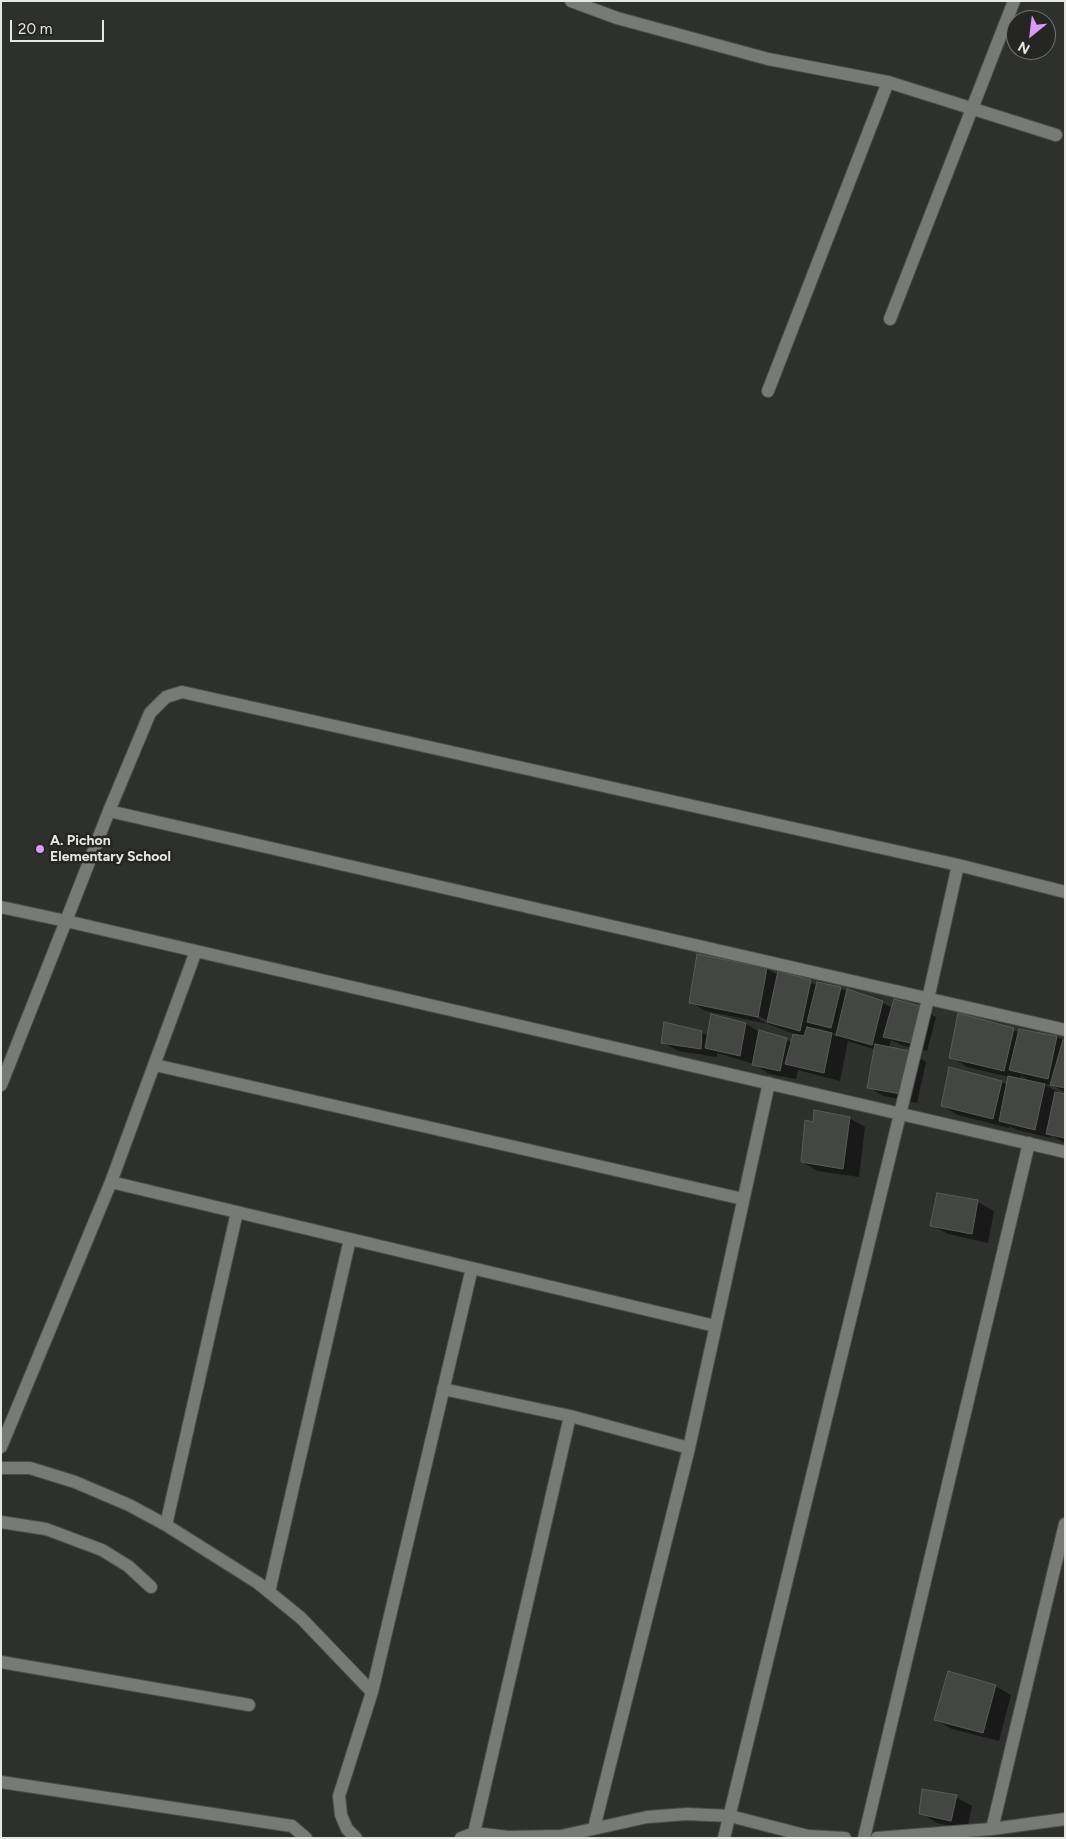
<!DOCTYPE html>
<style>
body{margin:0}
#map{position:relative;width:1066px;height:1839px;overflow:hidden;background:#2e302e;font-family:Figtree,sans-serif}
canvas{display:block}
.frame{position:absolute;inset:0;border:2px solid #e6e7e5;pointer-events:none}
.north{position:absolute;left:1006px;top:10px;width:50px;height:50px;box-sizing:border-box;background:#252624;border:1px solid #727371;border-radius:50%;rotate:209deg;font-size:14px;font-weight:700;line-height:20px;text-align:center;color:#e6e7e5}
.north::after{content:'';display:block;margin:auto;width:18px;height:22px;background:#d99af7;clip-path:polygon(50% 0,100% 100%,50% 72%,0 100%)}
.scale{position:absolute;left:10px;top:20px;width:94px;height:22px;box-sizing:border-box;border:2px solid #e6e7e5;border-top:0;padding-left:6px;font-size:15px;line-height:18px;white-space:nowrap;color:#e6e7e5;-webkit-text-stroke:4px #252624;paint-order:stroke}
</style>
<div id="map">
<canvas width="1066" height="1839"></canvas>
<div class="frame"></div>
<div class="north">N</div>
<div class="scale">20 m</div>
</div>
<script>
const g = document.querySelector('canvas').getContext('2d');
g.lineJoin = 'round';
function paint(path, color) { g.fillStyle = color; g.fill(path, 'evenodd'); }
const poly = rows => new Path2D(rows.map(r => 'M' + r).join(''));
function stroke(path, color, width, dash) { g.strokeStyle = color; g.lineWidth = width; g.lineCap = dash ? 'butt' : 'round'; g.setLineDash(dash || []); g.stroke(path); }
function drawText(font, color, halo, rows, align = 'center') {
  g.font = font + ' Figtree,sans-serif'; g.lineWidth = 5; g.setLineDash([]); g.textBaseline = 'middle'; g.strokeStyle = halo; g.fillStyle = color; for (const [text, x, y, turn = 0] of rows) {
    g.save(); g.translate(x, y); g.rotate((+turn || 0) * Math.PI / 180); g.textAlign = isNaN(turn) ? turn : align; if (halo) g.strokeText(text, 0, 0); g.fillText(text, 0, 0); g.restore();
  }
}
paint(poly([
 [767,969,778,975,778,973,817,985,841,989,883,1003,892,1008,920,1008,936,1017,927,1051,901,1045,891,1040,889,1048,910,1052,926,1062,917,1103,884,1096,868,1087,876,1050,848,1041,840,1081,798,1070,796,1079,769,1074,754,1064,717,1053,717,1057,678,1051,662,1042,665,1024,702,1032,708,1036,746,1024,760,1032,792,1042,794,1034,768,1024,768,1021,753,1013,752,1015,768,1024,706,1011,690,1002],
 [819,1028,826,1032,818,1031],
 [830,1033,838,1034,837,1037],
 [959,1015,1019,1032,1057,1037,1065,1041,1065,1092,1052,1085,1040,1083,1065,1095,1065,1143,1052,1136,1051,1138,1017,1130,1009,1126,1009,1128,958,1115,942,1106,1002,1082,1007,1085,1009,1077,967,1067,951,1057],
 [1021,1076,1030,1081,1020,1080],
 [849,1118,865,1127,859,1177,818,1171,802,1162,814,1123],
 [938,1194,978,1202,994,1211,988,1243,948,1234,932,1225],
 [995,1686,1011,1695,999,1741,952,1729,936,1720],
 [956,1797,972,1806,967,1830,937,1823,921,1813]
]), '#0007');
const building = poly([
 [697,954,767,968,758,1017,689,1003,697,954],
 [778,971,811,980,800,1031,767,1022,778,971],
 [817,982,841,987,831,1028,807,1022,817,982],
 [847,989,883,1001,872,1045,836,1035,847,989],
 [894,999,920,1006,911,1043,883,1037,894,999],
 [958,1013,1014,1028,1004,1071,949,1058,958,1013],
 [711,1014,746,1023,740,1056,705,1048,711,1014],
 [664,1022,702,1031,701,1049,661,1043,664,1022],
 [807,1027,832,1033,824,1073,785,1064,793,1034,804,1036,807,1027],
 [1019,1029,1057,1036,1048,1079,1009,1070,1019,1029],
 [759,1030,787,1038,780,1071,752,1065,759,1030],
 [1063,1040,1065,1040,1065,1088,1050,1085,1063,1040],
 [875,1044,910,1051,901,1094,867,1088,875,1044],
 [949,1067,1002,1081,993,1119,941,1106,949,1067],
 [1008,1076,1045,1084,1035,1130,999,1121,1008,1076],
 [1055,1092,1065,1094,1065,1138,1046,1134,1055,1092],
 [814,1110,850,1117,843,1169,801,1162,805,1120,813,1122,814,1110],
 [937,1193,978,1200,972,1234,930,1226,937,1193],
 [948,1671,996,1685,983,1733,934,1720,948,1671],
 [922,1789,957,1795,951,1821,919,1814,922,1789]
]);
paint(building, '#444644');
stroke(building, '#595b58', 1);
const minor = poly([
 [571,1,617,18,768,59,888,82,1056,135],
 [890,319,1014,1],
 [768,391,888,82],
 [109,811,1065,1030],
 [1065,892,958,865,182,692,166,697,150,713,109,811,66,921,1065,1152],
 [1,907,66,921,1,1085],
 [155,1065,743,1199],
 [111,1182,715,1326],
 [443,1389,570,1416,689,1448],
 [1,1447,111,1182,196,951],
 [1,1468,30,1468,75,1482,129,1505,166,1525,258,1583,301,1618,372,1692],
 [1,1522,46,1529,102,1550,128,1566,151,1587],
 [166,1525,237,1212],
 [269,1592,350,1239],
 [1,1662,249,1705],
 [1,1782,292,1826,306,1838],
 [594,1828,689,1448,769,1083],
 [992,1829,1065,1524],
 [474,1833,570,1416],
 [356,1838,347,1829,341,1815,339,1796,372,1692,472,1268],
 [461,1838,474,1833,508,1837,561,1836,647,1817,687,1814,730,1816,808,1836,845,1838],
 [724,1838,928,999,958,865],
 [864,1838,1029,1143],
 [877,1838,992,1829,1065,1819]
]);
stroke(minor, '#4d4e4c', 14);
stroke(minor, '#787a78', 12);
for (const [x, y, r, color] of [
 [40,849,5,"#d99af7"]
]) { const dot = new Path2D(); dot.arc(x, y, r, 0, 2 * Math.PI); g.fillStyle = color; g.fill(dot); stroke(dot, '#252624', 2); }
drawText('bold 14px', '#e6e7e5', '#252624', [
 ["A. Pichon",50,841],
 ["Elementary School",50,857]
], 'left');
</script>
